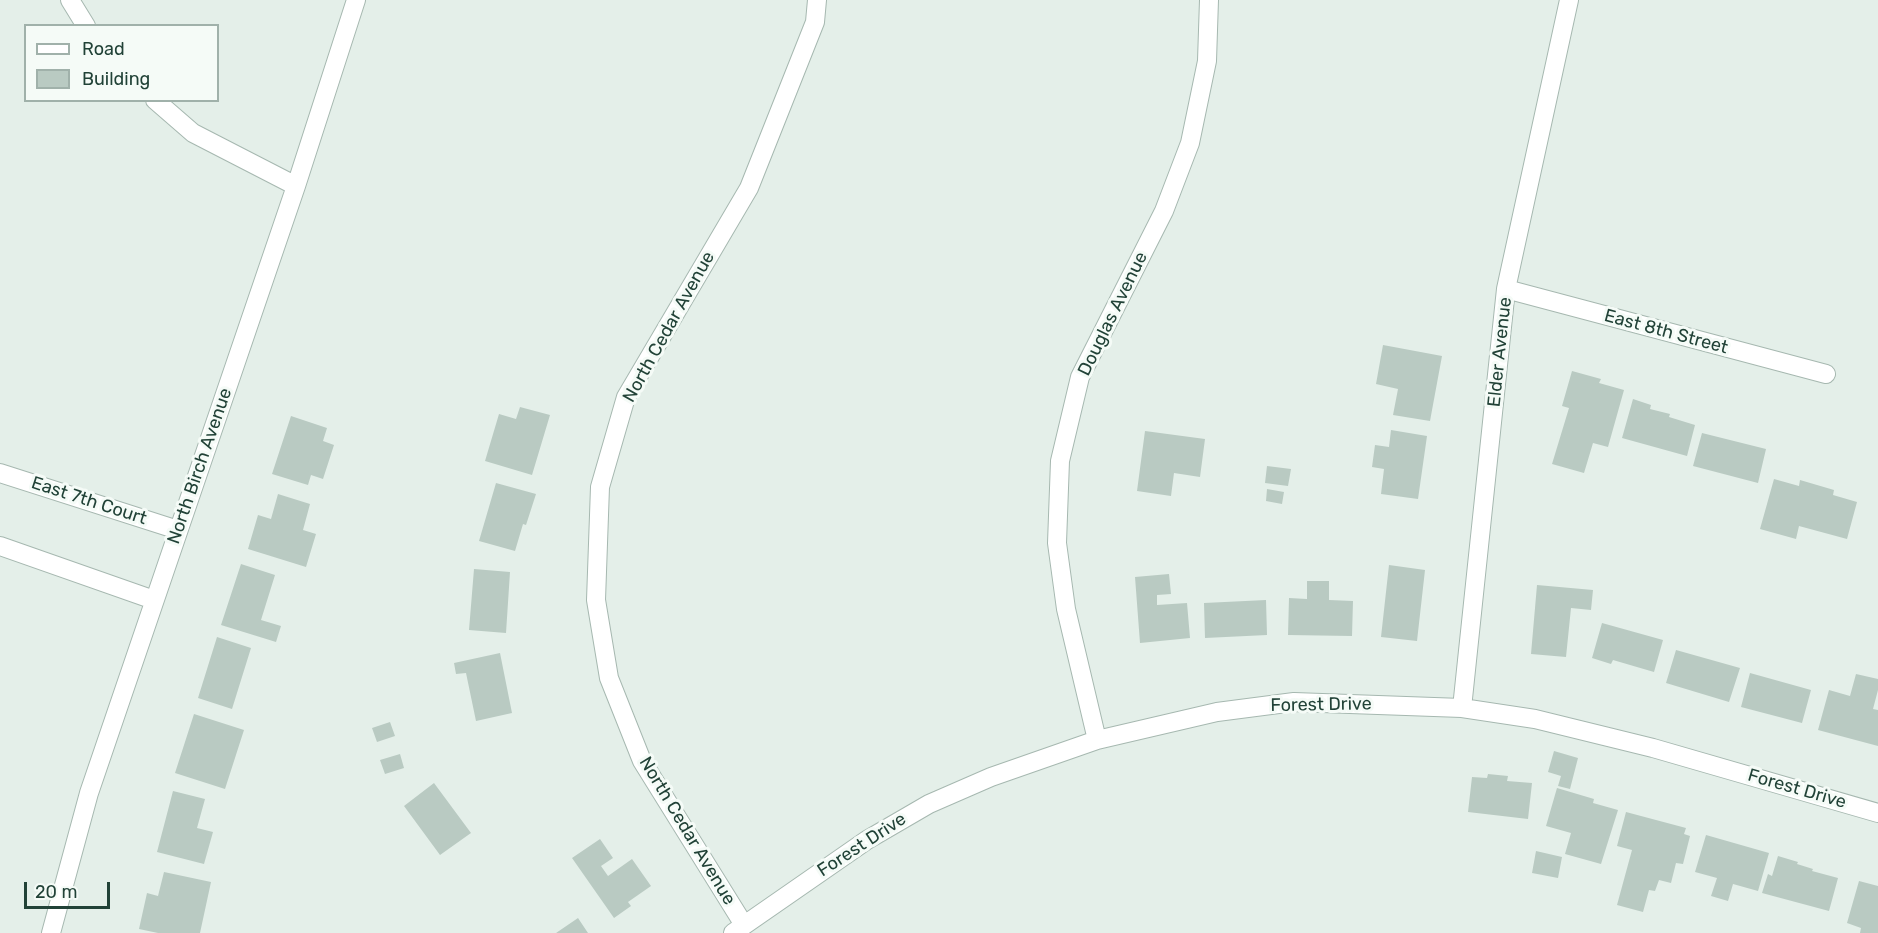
<!DOCTYPE html>
<style>
body{margin:0}
#map{position:relative;width:1878px;height:933px;overflow:hidden;background:#e4efe9;font-family:Rubik,sans-serif}
canvas{display:block}
.legend{position:absolute;left:24px;top:24px;width:195px;height:78px;box-sizing:border-box;background:#f5fbf7;border:2px solid #a0b1aa;margin:0;padding:8px 10px;list-style:none;font-size:18px;color:#214237}
.legend li{display:flex;align-items:center;gap:12px;height:30px}
.legend b{width:30px;border:2px solid #a0b1aa}
.scale{position:absolute;left:24px;top:882px;width:86px;height:27px;box-sizing:border-box;border:3px solid #214237;border-top:0;padding-left:8px;font-size:18px;line-height:21px;white-space:nowrap;color:#214237;-webkit-text-stroke:4px #f5fbf7;paint-order:stroke}
</style>
<div id="map">
<canvas width="1878" height="933"></canvas>
<ul class="legend">
<li><b style="height:8px;background:#fff"></b>Road</li>
<li><b style="height:16px;background:#b9cac2"></b>Building</li>
</ul>
<div class="scale">20 m</div>
</div>
<script>
const g = document.querySelector('canvas').getContext('2d');
g.lineJoin = 'round';
function paint(path, color) { g.fillStyle = color; g.fill(path, 'evenodd'); }
const poly = rows => new Path2D(rows.map(r => 'M' + r).join(''));
function stroke(path, color, width, dash) { g.strokeStyle = color; g.lineWidth = width; g.lineCap = dash ? 'butt' : 'round'; g.setLineDash(dash || []); g.stroke(path); }
function drawText(font, color, halo, rows, align = 'center') {
  g.font = font + ' Rubik,sans-serif'; g.lineWidth = 6; g.setLineDash([]); g.textBaseline = 'middle'; g.strokeStyle = halo; g.fillStyle = color; for (const [text, x, y, turn = 0] of rows) {
    g.save(); g.translate(x, y); g.rotate((+turn || 0) * Math.PI / 180); g.textAlign = isNaN(turn) ? turn : align; if (halo) g.strokeText(text, 0, 0); g.fillText(text, 0, 0); g.restore();
  }
}
paint(poly([
 [1383,345,1442,356,1430,421,1393,415,1398,389,1376,384],
 [1572,371,1601,379,1599,383,1624,390,1608,447,1593,443,1584,473,1552,464,1569,408,1562,406],
 [1633,399,1651,405,1650,409,1670,414,1669,417,1695,425,1687,456,1622,438],
 [520,407,550,415,532,475,485,461,499,414,516,419],
 [291,416,327,428,323,441,334,445,323,479,311,475,308,485,272,474],
 [1391,430,1427,436,1418,499,1381,494,1384,469,1372,467,1375,445,1389,447],
 [1145,431,1205,439,1200,477,1174,473,1171,496,1137,491],
 [1702,433,1766,449,1758,483,1693,466],
 [1267,466,1291,469,1288,486,1265,483],
 [1774,479,1799,486,1800,480,1834,490,1833,495,1857,502,1847,539,1799,526,1796,539,1760,529],
 [496,483,536,494,526,525,523,524,515,551,479,541],
 [1267,489,1284,492,1282,504,1266,501],
 [278,494,310,504,303,530,316,534,306,567,248,549,258,515,271,519],
 [241,564,275,575,261,620,281,626,276,642,221,625],
 [1389,565,1425,570,1417,641,1381,637],
 [474,569,510,572,506,633,469,630],
 [1169,574,1171,594,1157,595,1157,605,1187,603,1190,638,1140,643,1135,577],
 [1307,581,1329,581,1329,600,1353,601,1352,636,1288,635,1289,598,1307,599],
 [1537,585,1593,590,1591,610,1571,608,1566,657,1531,654],
 [1266,600,1267,635,1205,638,1204,603],
 [1602,623,1663,640,1654,672,1613,660,1611,664,1592,658],
 [217,637,251,648,232,709,198,698],
 [1676,650,1740,668,1729,702,1666,683],
 [500,653,512,713,476,721,466,673,456,674,454,663],
 [1750,673,1811,690,1802,723,1741,707],
 [1856,674,1878,679,1878,690,1873,709,1878,710,1878,746,1818,730,1829,690,1850,696],
 [194,714,244,730,225,789,175,773],
 [390,722,395,736,377,742,372,728],
 [1554,751,1578,758,1570,789,1558,786,1561,776,1548,772],
 [400,754,404,768,385,774,380,760],
 [1488,774,1508,776,1507,781,1532,783,1528,819,1468,812,1472,777,1487,778],
 [434,783,471,833,440,855,404,806],
 [1557,788,1594,799,1593,803,1618,810,1601,864,1565,854,1571,833,1546,826],
 [173,791,205,799,197,828,213,832,204,864,157,852],
 [1626,812,1686,828,1684,834,1690,836,1683,864,1676,863,1671,883,1659,880,1655,891,1649,890,1643,912,1617,905,1632,850,1617,846],
 [1706,835,1769,853,1758,891,1733,884,1728,901,1711,896,1717,878,1695,872],
 [600,839,613,858,601,866,608,876,632,859,651,886,628,902,631,906,614,918,572,858],
 [1536,851,1562,857,1558,878,1532,873],
 [1778,856,1798,862,1797,864,1813,869,1812,871,1838,878,1829,911,1762,893,1768,874,1772,876],
 [164,872,211,882,200,933,158,933,139,929,147,893,158,896],
 [1859,881,1878,886,1878,933,1860,933,1861,928,1847,923],
 [578,918,588,933,556,933]
]), '#b9cac2');
const minor = poly([
 [70,0,86,26],
 [155,100,193,133,296,186],
 [1506,289,1826,374],
 [0,473,178,530],
 [0,546,154,600],
 [1462,708,1506,289,1569,0],
 [1097,740,1066,609,1057,543,1060,461,1080,377,1164,211,1190,143,1207,61,1209,0],
 [744,925,642,761,609,678,596,600,600,487,626,397,749,188,815,22,817,0],
 [51,933,89,793,296,186,356,0],
 [733,933,867,840,929,804,991,777,1097,740,1217,712,1294,702,1462,708,1535,719,1653,748,1878,813]
]);
stroke(minor, '#a6b8b0', 20);
stroke(minor, '#fff', 18);
drawText('18px', '#214237', '#f5fbf7', [
 ["Douglas Avenue",1113,314,-64],
 ["North Cedar Avenue",669,327,-61],
 ["East 8th Street",1666,332,15],
 ["Elder Avenue",1500,352,-84],
 ["North Birch Avenue",200,466,-71],
 ["East 7th Court",89,501,18],
 ["Forest Drive",1321,705,-1],
 ["Forest Drive",1797,789,16],
 ["North Cedar Avenue",687,831,59],
 ["Forest Drive",862,845,-33]
]);
</script>
